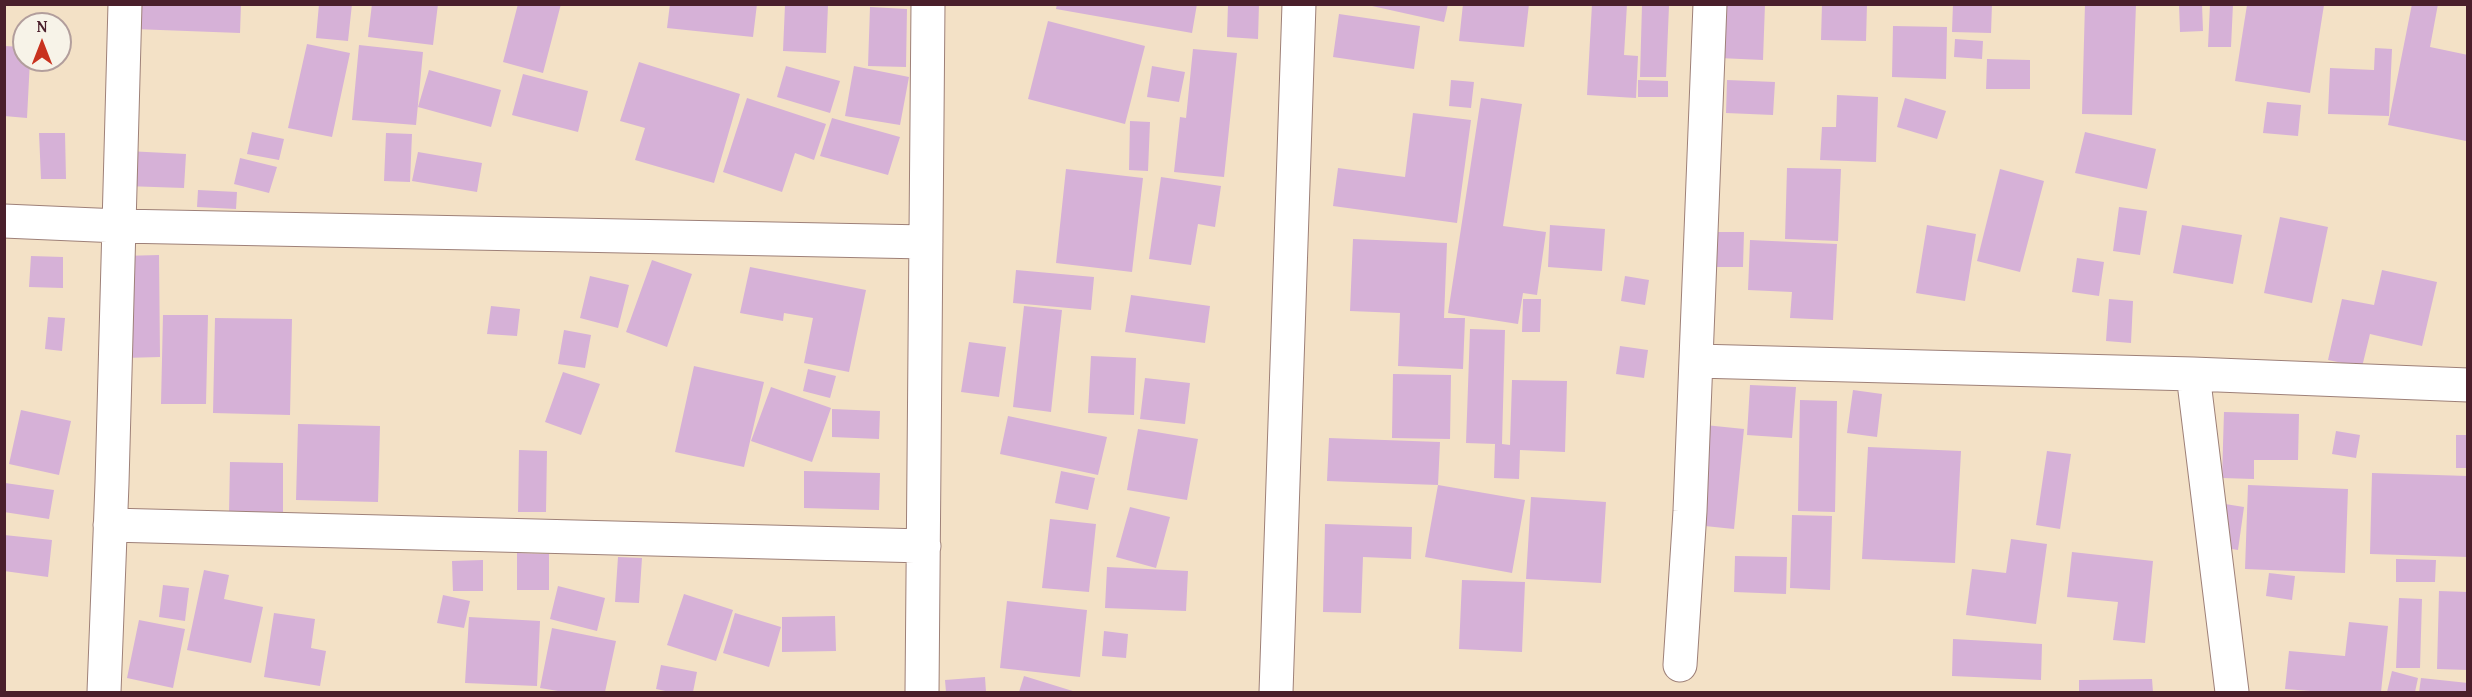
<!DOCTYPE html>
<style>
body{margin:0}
#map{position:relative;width:2472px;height:697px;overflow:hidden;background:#f3e1c6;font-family:"Gentium Book Plus",serif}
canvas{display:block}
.frame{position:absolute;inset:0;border:6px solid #4a1f2b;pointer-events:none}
.north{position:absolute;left:12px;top:12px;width:60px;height:60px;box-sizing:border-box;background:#f7f3e8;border:2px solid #b29e9c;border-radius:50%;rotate:0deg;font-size:16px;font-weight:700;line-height:24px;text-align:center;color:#4a1f2b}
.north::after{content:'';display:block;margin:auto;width:21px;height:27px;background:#c8321e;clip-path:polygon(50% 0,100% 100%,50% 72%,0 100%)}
</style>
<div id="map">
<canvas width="2472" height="697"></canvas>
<div class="frame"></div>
<div class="north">N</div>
</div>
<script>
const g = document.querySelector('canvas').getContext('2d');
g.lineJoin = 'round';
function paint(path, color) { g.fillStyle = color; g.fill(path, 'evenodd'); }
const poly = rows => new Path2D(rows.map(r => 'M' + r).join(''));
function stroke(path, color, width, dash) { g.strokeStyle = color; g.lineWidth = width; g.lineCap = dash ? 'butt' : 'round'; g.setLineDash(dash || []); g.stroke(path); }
paint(poly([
 [135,4,241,4,240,33,134,29],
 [319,4,352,4,348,41,316,38],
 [372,4,438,4,433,45,368,37],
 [518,4,561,4,543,73,503,62],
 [670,4,757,4,753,37,667,28],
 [1057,4,1197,4,1192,33,1056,9],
 [1228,4,1259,4,1258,39,1227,37],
 [1363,4,1448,4,1444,22],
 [1463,4,1529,4,1524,47,1459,41],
 [1592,4,1627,4,1624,55,1638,56,1636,98,1587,95],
 [1720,4,1765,4,1763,60,1719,58],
 [1822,4,1867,4,1866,41,1821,40],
 [1953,4,1992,4,1991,33,1952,32],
 [2085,4,2136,4,2132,115,2082,114],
 [2179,4,2202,4,2203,31,2180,32],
 [2210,4,2233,4,2231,47,2208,47],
 [2412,4,2438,4,2430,47,2468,55,2466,141,2388,125],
 [785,5,828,5,826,53,783,51],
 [1642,5,1669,6,1666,77,1640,77],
 [2247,5,2324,5,2310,93,2235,81],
 [870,7,907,9,906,67,868,66],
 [1339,14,1420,26,1414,69,1333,57],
 [1048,21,1145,46,1125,124,1028,99],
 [1893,26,1947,27,1946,79,1892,77],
 [1955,39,1983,41,1982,59,1954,57],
 [307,44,350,53,332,137,288,128],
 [359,45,423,52,416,125,352,120],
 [4,46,24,47,24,60,30,60,27,118,4,116],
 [2375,48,2392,49,2389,116,2328,114,2330,68,2374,70],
 [1193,49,1237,53,1224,177,1174,172,1180,117,1186,118],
 [1987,59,2030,60,2030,89,1986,89],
 [639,62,740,94,714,183,635,160,645,128,620,121],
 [786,66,840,81,830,113,777,97],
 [854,66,909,77,900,125,845,116],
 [1152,66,1185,72,1179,102,1147,97],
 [429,70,501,90,491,127,418,107],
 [523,74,588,91,578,132,512,115],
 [1451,80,1474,82,1471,108,1449,106],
 [1638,80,1668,81,1668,97,1638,97],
 [1727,80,1775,82,1773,115,1726,113],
 [1837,95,1878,97,1876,162,1820,160,1822,127,1836,127],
 [747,98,826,124,814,160,795,153,782,192,723,172],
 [1481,98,1522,104,1503,226,1546,232,1537,295,1523,293,1518,324,1448,313],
 [1905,98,1946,111,1937,139,1897,127],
 [2267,102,2301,105,2298,136,2263,133],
 [1413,113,1471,120,1457,223,1333,206,1338,168,1405,177],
 [832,118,900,137,888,175,820,156],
 [1130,121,1150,122,1148,171,1129,170],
 [252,132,284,139,279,160,247,154],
 [2085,132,2156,149,2147,189,2075,173],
 [39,133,65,133,66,179,41,179],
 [386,133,412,134,410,182,384,181],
 [127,151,186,154,184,188,125,186],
 [418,152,482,163,477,192,412,181],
 [240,158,277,167,269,193,234,184],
 [1787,168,1841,169,1838,241,1785,239],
 [1066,169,1143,178,1132,272,1056,263],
 [2000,169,2044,181,2020,272,1977,261],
 [1161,177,1221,186,1215,227,1198,224,1191,265,1149,259],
 [198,190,237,192,236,209,197,207],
 [2119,207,2147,211,2140,255,2113,251],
 [2280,217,2328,227,2312,303,2264,293],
 [1550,225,1605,229,1602,271,1548,267],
 [1927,225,1976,234,1965,301,1916,293],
 [2182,225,2242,235,2233,284,2173,273],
 [1712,232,1744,232,1743,267,1711,267],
 [1353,239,1447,243,1444,318,1465,318,1463,369,1398,366,1400,313,1350,311],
 [1750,240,1837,244,1833,320,1790,318,1792,292,1748,290],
 [159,255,160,357,123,358,122,256],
 [31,256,63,257,63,288,29,287],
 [2077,258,2104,262,2099,296,2072,292],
 [652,260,692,274,667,347,626,332],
 [750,267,866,290,849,372,804,363,813,318,784,313,783,321,740,313],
 [1016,270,1094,277,1091,310,1013,303],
 [2382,270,2437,282,2422,346,2370,334,2362,367,2328,360,2342,299,2374,305],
 [590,276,629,285,618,328,580,318],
 [1625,276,1649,280,1645,305,1621,301],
 [1131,295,1210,306,1205,343,1125,332],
 [1523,299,1541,299,1540,332,1522,332],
 [2109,299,2133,301,2131,343,2106,341],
 [491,306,520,309,517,336,487,334],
 [1024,306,1062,310,1051,412,1013,407],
 [163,315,208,315,206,404,161,404],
 [48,317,65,318,62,351,45,349],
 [215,318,292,319,290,415,213,413],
 [1470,329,1505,330,1502,444,1510,445,1512,380,1567,381,1565,452,1520,450,1519,479,1494,478,1495,444,1466,443],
 [564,330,591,335,585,368,558,364],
 [969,342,1006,347,999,397,961,392],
 [1620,346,1648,350,1644,378,1616,374],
 [1091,356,1136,358,1134,415,1088,413],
 [694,366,764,382,744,467,675,452],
 [808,369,836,376,830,398,803,391],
 [563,372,600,384,581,435,545,422],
 [1393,374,1451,375,1450,439,1392,438],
 [1145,378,1190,383,1185,424,1140,419],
 [1750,385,1796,387,1792,438,1747,435],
 [771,387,831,408,812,462,751,441],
 [1853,390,1882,394,1877,437,1847,433],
 [1800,400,1837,401,1835,512,1798,511],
 [832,409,880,411,879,439,832,437],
 [21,410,71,421,59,475,9,464],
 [2224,412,2299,414,2298,460,2254,460,2254,479,2222,478],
 [1008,416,1107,437,1098,475,1000,454],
 [298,424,380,426,378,502,296,500],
 [1705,425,1744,429,1734,529,1695,525],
 [1138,429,1198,439,1187,500,1127,490],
 [2336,431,2360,435,2356,458,2332,454],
 [2456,435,2468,435,2468,468,2456,468],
 [1329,438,1440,442,1438,485,1327,481],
 [1868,447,1961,451,1955,563,1862,559],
 [519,450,547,451,546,512,518,512],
 [2047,451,2071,454,2060,529,2036,525],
 [230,462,283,463,283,514,229,513],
 [804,471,880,473,879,510,804,508],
 [1061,471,1095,478,1088,510,1055,503],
 [2372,473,2468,476,2468,557,2370,554],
 [5,483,54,490,49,519,4,512],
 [1438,485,1525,500,1512,573,1425,557],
 [2248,485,2348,489,2345,573,2245,569],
 [1531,497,1606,502,1601,583,1526,579],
 [2225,504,2244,507,2238,550,2220,547],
 [1130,507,1170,517,1156,568,1116,557],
 [1792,515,1832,516,1830,590,1790,588],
 [1050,519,1096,524,1089,592,1042,588],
 [1325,524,1412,527,1411,559,1363,557,1361,613,1323,612],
 [4,535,52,540,48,577,4,571],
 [2011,539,2047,544,2036,624,1966,615,1972,569,2006,573],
 [2072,552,2153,561,2145,643,2113,640,2118,602,2067,597],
 [517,553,549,554,549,590,517,590],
 [1735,556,1787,557,1786,594,1734,592],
 [618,557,642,558,639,603,615,602],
 [2396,559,2436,560,2435,582,2396,582],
 [483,560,483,591,453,591,452,561],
 [1107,567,1188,571,1186,611,1105,608],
 [204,570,229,575,224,599,263,607,251,663,187,650],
 [2269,573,2295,576,2292,600,2266,596],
 [1462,580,1525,582,1522,652,1459,649],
 [163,585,189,588,185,621,159,617],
 [558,586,605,598,597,631,550,619],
 [2439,591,2468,592,2468,670,2437,669],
 [684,594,733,610,716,661,667,645],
 [443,595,470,601,464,628,437,623],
 [2399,598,2422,599,2420,668,2396,668],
 [1007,601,1087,610,1080,677,1000,668],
 [274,613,315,619,311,648,326,651,320,686,264,677],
 [735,613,781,627,769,667,723,653],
 [835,616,836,651,782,652,782,617],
 [469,617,540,621,537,686,465,683],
 [139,620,185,629,173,688,127,678],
 [2349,622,2388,626,2381,692,2323,692,2285,689,2289,651,2345,656],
 [552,628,616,641,605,692,564,692,540,688],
 [1104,631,1128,634,1126,658,1102,656],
 [1953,639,2042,644,2041,680,1952,676],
 [661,665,697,672,693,692,670,692,656,689],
 [2392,671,2418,678,2415,692,2387,692],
 [1024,676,1076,692,1019,692],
 [985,677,986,692,946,692,945,680],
 [2421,678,2468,683,2468,692,2419,692],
 [2152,679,2153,692,2079,692,2079,680]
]), '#d6b1d7');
const minor = poly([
 [4,221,119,226,926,242],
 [1696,361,2193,374,2468,385],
 [2193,374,2232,692],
 [110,525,924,546],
 [1680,665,1690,511,1710,4],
 [104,692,112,483,125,4],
 [922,692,928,4],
 [1276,692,1299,4]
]);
stroke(minor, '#9e8078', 35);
stroke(minor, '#fff', 33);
</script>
